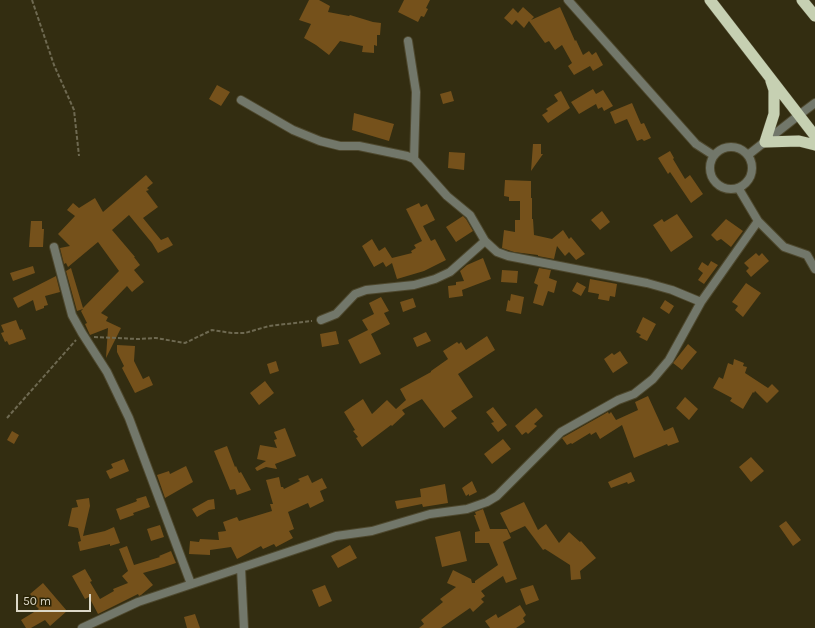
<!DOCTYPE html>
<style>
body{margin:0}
#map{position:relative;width:815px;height:628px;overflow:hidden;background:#332d11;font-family:Karla,sans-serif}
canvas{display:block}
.scale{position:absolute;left:16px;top:594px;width:75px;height:18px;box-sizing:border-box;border:2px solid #dcd8c8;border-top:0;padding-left:5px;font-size:12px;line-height:14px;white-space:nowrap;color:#dcd8c8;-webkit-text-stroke:3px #292307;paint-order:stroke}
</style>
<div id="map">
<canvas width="815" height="628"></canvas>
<div class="scale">50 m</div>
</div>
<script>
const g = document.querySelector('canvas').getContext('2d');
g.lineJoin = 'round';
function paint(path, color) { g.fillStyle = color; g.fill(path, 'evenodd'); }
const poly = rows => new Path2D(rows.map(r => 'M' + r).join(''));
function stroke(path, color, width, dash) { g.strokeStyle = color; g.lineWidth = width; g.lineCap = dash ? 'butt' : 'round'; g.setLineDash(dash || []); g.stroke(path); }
paint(poly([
 [309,0,319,0,330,6,328,12,349,16,350,15,373,22,381,23,380,35,377,35,377,46,374,45,374,53,362,52,363,46,340,41,329,55,316,45,304,38,311,24,299,20],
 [404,0,430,0,426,8,428,9,424,17,421,16,418,22,398,12],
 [523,7,534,17,531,20,560,7,575,41,576,40,583,55,589,51,592,55,596,52,603,65,593,71,590,66,574,75,568,66,572,63,562,45,555,50,549,41,545,43,529,21,524,28,516,20,512,25,504,18,513,8,518,13],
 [217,85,230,92,221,106,209,99],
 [593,89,596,94,603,90,613,106,604,111,602,107,598,109,596,104,579,114,571,102],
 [451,91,454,101,443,104,440,94],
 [561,91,570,108,548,123,542,115,548,111,546,109,558,101,554,95],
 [632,103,641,124,644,123,651,138,644,141,642,139,637,141,627,119,615,124,610,112],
 [354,113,394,124,389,141,352,130],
 [533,144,541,144,541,154,543,154,531,171],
 [670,151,674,158,673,159,685,179,690,175,703,194,691,203,670,172,668,174,658,158],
 [449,152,465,153,464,170,448,168],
 [146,175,153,183,147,188,149,190,146,191,158,207,143,218,161,240,168,237,173,245,158,253,152,243,129,215,112,230,135,257,134,257,140,265,134,270,144,282,132,292,127,286,101,313,108,317,106,321,121,328,106,358,108,328,90,335,85,324,87,323,81,311,83,309,77,311,66,271,71,268,83,308,119,271,98,242,68,267,66,263,64,264,60,248,70,246,58,234,75,216,67,210,73,203,79,208,95,198,103,212],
 [505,180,531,181,531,198,532,198,532,219,533,219,534,235,552,239,563,230,569,239,571,237,585,254,576,260,569,252,565,256,557,246,554,259,538,256,538,255,514,252,502,248,504,230,515,232,515,220,520,220,520,201,509,201,509,197,504,196],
 [419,203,421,207,427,204,435,220,423,226,431,241,435,239,446,260,424,271,397,279,392,263,386,267,383,262,374,267,362,246,372,239,379,251,385,247,392,258,412,253,411,251,416,248,414,245,422,241,406,209],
 [602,211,610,222,600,230,591,220],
 [677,214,693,237,671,252,653,225,662,219,664,222],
 [463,216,466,219,473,231,456,242,446,227],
 [726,219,743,231,731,247,721,239,717,241,711,235],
 [31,221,42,221,42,229,44,229,43,247,29,247],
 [756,253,759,256,762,253,769,261,751,277,746,271,749,268,744,263],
 [483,258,491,279,462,290,463,296,449,298,448,286,456,285,456,282,464,281,460,271,467,265],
 [711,261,718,265,704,284,698,280,703,273,698,269,702,262,708,266],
 [33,266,35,273,13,281,10,273],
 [539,268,551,270,549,278,557,281,554,293,548,291,543,306,533,303,538,285,534,283],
 [502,270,518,271,517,283,501,282],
 [56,276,60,292,45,296,48,305,44,306,44,308,36,311,33,300,18,308,13,298],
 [590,279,617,284,615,297,610,296,609,301,598,299,599,294,588,292],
 [577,282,586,287,581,296,572,291],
 [746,283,761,293,743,317,735,310,738,306,732,302],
 [511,294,524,297,521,314,506,311,508,300,510,301],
 [381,297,389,311,384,313,390,324,371,334,381,354,360,364,348,340,368,330,362,320,374,314,369,303],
 [413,298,416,307,403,312,400,302],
 [665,300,674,306,669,314,660,308],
 [643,317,656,324,647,341,639,337,641,335,636,332],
 [16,320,20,330,22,329,26,339,9,345,7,341,5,342,1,333,4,332,1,325],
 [336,331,339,344,322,347,320,334],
 [426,332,431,341,417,347,413,338],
 [487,336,495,350,458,374,473,397,451,411,457,418,444,428,422,399,402,410,405,414,392,426,391,425,362,447,356,438,358,437,353,431,355,430,344,412,363,399,372,414,387,400,396,409,406,400,400,389,431,372,431,371,448,359,443,351,457,342,459,344,461,342,466,350],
 [688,344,697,352,682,370,673,363],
 [117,345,135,346,134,361,143,379,149,376,153,385,135,393,122,368,124,366,117,352],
 [620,351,628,363,613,373,604,359,612,353,614,355],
 [734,359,744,363,743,366,747,367,745,373,768,388,772,384,779,391,767,403,755,391,754,393,753,392,743,409,730,401,732,398,713,388,719,377,723,379,728,363,733,365],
 [276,361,279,371,270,374,267,364],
 [265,381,274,393,259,405,250,393],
 [648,396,664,431,673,427,679,442,668,446,667,444,634,458,622,425,600,439,596,432,591,435,590,433,572,444,571,443,567,445,562,438,608,412,609,414,611,412,616,420,638,410,635,402],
 [685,397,698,409,689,420,676,408],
 [493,407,507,425,498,432,491,423,494,422,486,412],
 [536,408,543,416,534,424,537,426,528,434,526,432,522,435,515,426],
 [285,428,296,456,275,464,277,469,266,467,257,471,255,468,266,461,257,459,260,445,277,448,274,440,277,439,274,432],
 [12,431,19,435,14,444,7,440],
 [503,439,511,449,492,464,484,454],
 [227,446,235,467,236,466,239,473,241,472,251,490,237,495,235,489,230,490,214,451],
 [751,457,764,471,751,482,739,467],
 [124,459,129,471,110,479,106,471,113,468,111,464],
 [186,466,193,482,165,498,157,475,169,471,170,474],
 [631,472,635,481,628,484,627,482,611,488,608,482],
 [308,475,312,483,322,478,327,488,320,491,324,501,310,508,308,503,288,512,294,529,289,531,293,538,276,547,274,544,263,549,261,546,237,559,231,547,210,550,210,555,189,554,190,541,199,542,200,539,219,540,218,532,226,531,223,522,237,517,239,521,272,511,270,504,273,504,266,480,279,477,281,487,283,487,284,489,300,481,298,479],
 [472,481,477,492,469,496,469,494,466,496,462,488],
 [445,484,448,503,423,507,422,504,397,509,395,501,421,497,420,489],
 [146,496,150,507,133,513,134,515,120,520,116,509,135,502,137,501,136,499],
 [89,498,90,506,83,536,105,531,114,527,120,543,110,546,110,544,80,551,78,542,81,541,78,528,68,526,72,508,78,507,76,500],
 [214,499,215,509,209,510,197,517,192,509,208,500],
 [524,502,538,530,546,524,559,543,569,532,580,542,581,541,596,558,580,571,581,579,571,580,570,565,545,549,543,550,525,526,510,533,500,513],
 [483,509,490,529,507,529,511,538,503,542,517,579,506,583,503,576,481,591,485,596,481,599,484,602,473,612,470,608,441,628,419,628,424,624,421,620,443,602,440,599,456,587,447,583,453,570,471,579,472,583,475,583,475,581,498,565,489,543,475,543,475,532,480,531,474,515,476,515,475,512],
 [786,521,801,540,793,546,779,526],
 [160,525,164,537,151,541,147,529],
 [460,531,467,561,442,567,435,537],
 [350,545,357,558,338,568,331,556],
 [127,546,134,565,160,557,159,556,171,551,176,563,164,567,143,573,153,585,141,595,139,596,138,594,98,614,89,597,85,599,72,576,85,569,92,581,90,582,100,599,114,591,113,589,128,583,122,576,128,571,119,549],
 [43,583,67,611,50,626,45,620,31,628,26,628,21,620,39,609,34,604,37,602,30,594],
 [325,585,332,601,319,607,312,590],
 [533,585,539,600,526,605,520,589],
 [520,605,526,615,523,618,525,622,516,628,490,628,485,621,496,614,498,618],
 [195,614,200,628,187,628,184,617]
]), '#75511b');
const minor = poly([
 [568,0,696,144,713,155],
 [408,41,416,92,414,159],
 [241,100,293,130,320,141,340,146,359,146,407,156,414,159,447,196,470,215,485,241,497,252,508,256,647,283,672,290,701,302],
 '710 168a21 21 0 1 1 42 0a21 21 0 1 1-42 0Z',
 [748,155,799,115],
 [739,189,758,221,784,247,807,255,815,269],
 [54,247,72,315,82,333,107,372,129,418,191,584],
 [321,320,336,314,355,294,366,290,414,285,435,279,450,272,485,241],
 [241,568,244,628],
 [82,628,138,602,336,536,372,531,430,514,467,509,487,502,497,496,561,432,618,400,634,394,653,379,669,360,701,302,758,221]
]);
const tertiary = poly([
 [799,115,815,103]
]);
const trunk = poly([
 [710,0,815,136],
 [802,0,815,16],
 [771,81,774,90,774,114,765,142,799,141,815,145]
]);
stroke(minor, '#4e482e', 10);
stroke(tertiary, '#4e482e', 10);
stroke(trunk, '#4e482e', 12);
stroke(poly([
 [32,0,54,65,74,110,79,156],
 [94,337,138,339,156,338,185,343,212,330,232,333,245,333,269,326,312,321],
 [7,418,76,340]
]), '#6e6951', 2, [4, 2]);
stroke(minor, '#72776a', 8);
stroke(tertiary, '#72776a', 8);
stroke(trunk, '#c6d0b2', 11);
</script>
